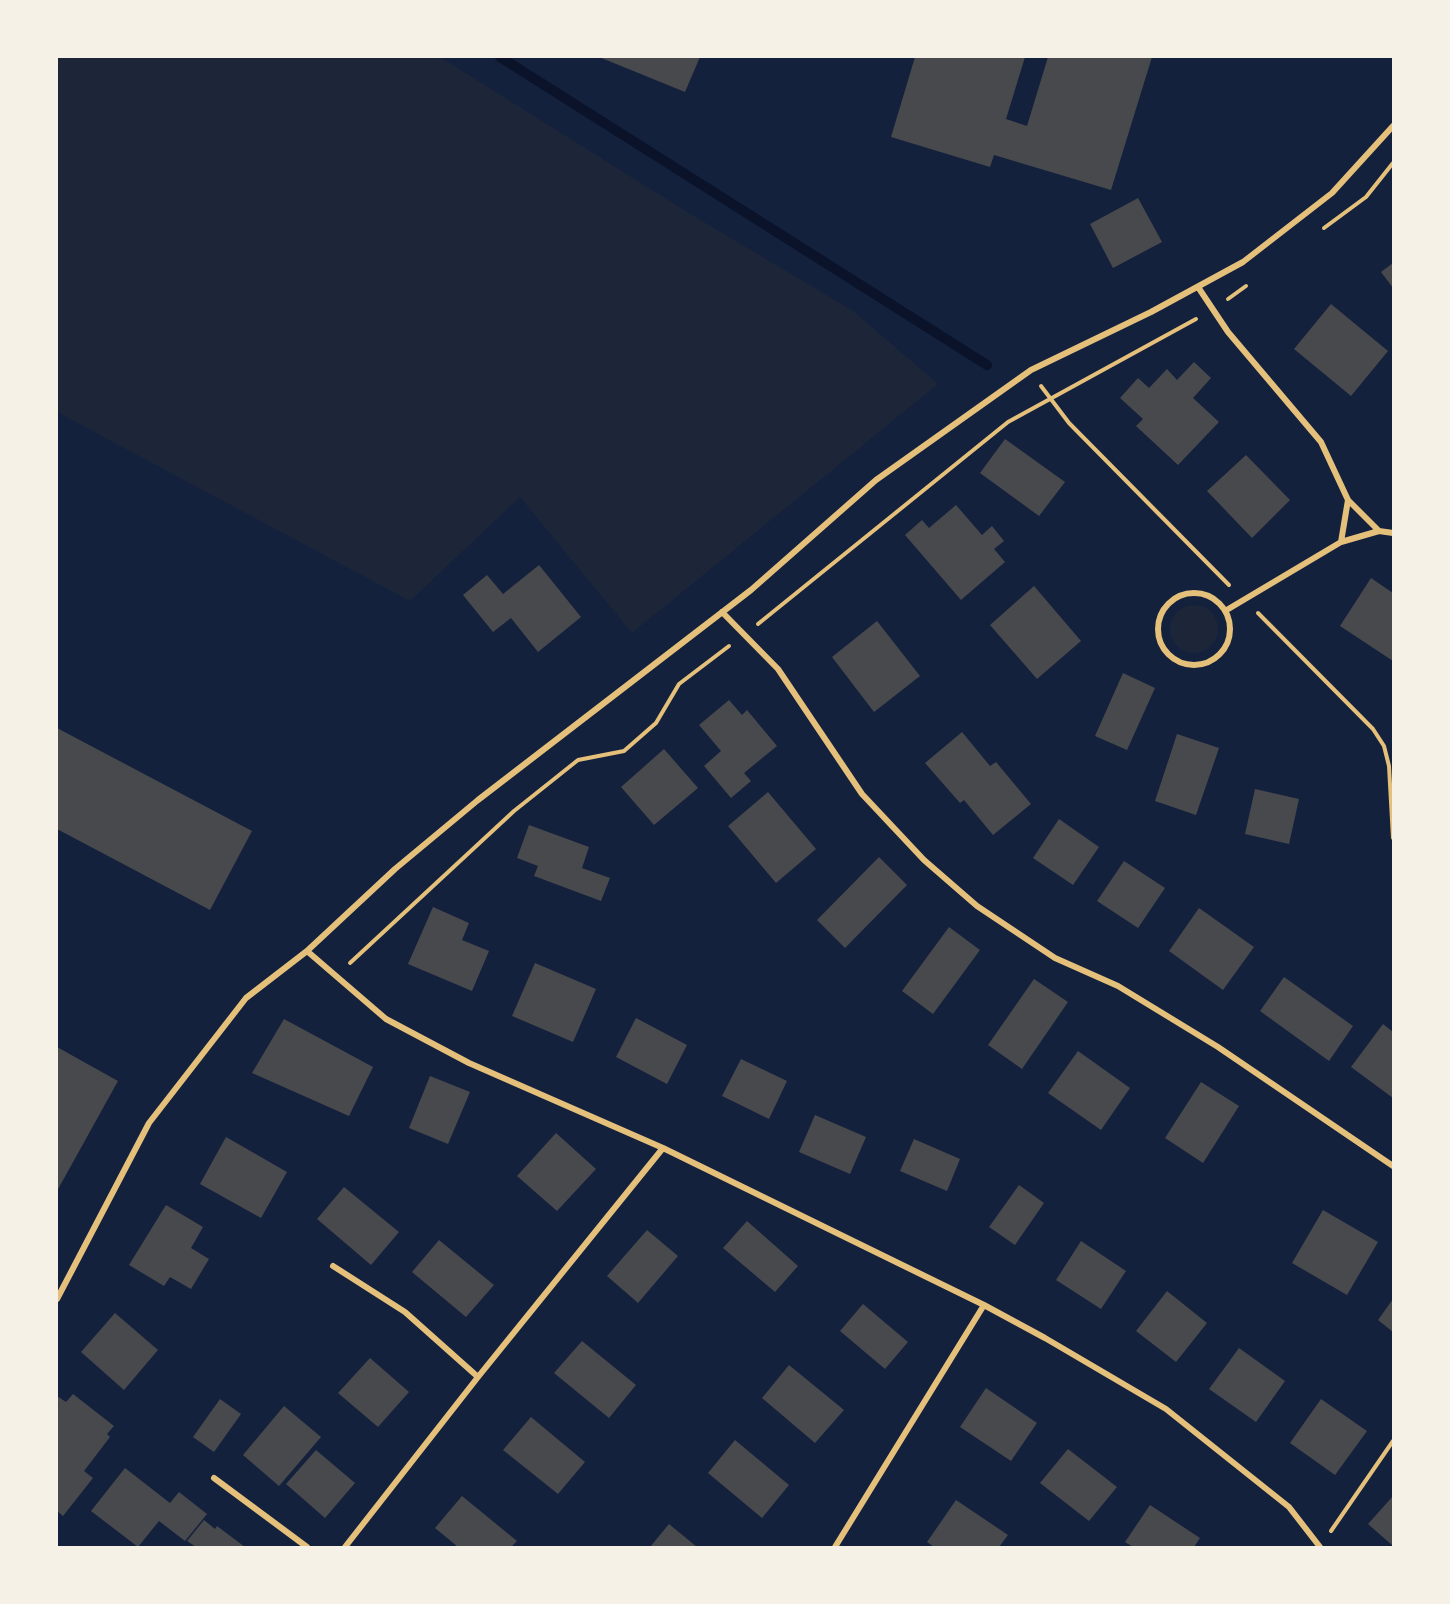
<!DOCTYPE html>
<style>
body{margin:0}
#map{position:relative;width:1450px;height:1604px;overflow:hidden;background:#14213d;font-family:"Golos Text",sans-serif}
canvas{display:block}
.frame{position:absolute;inset:0;border:58px solid #f6f1e7;pointer-events:none}
</style>
<div id="map">
<canvas width="1450" height="1604"></canvas>
<div class="frame"></div>
</div>
<script>
const g = document.querySelector('canvas').getContext('2d');
g.lineJoin = 'round';
function paint(path, color) { g.fillStyle = color; g.fill(path, 'evenodd'); }
const poly = rows => new Path2D(rows.map(r => 'M' + r).join(''));
function stroke(path, color, width, dash) { g.strokeStyle = color; g.lineWidth = width; g.lineCap = dash ? 'butt' : 'round'; g.setLineDash(dash || []); g.stroke(path); }
paint(poly([
 [57,57,440,57,687,212,853,311,938,384,632,633,520,497,410,601,57,412],
 '1170 629a24 24 0 1 1 48 0a24 24 0 1 1-48 0Z'
]), '#1d2539');
stroke(poly([
 [500,57,987,365]
]), '#0b132b', 10);
paint(poly([
 [599,57,700,57,685,92],
 [915,57,1025,57,1006,119,1027,126,1048,57,1152,57,1111,190,994,155,990,167,891,137],
 [1138,198,1162,242,1113,268,1090,224],
 [1393,263,1393,288,1381,272],
 [1331,304,1388,351,1351,396,1294,349],
 [1194,362,1211,378,1193,398,1219,422,1178,465,1136,426,1143,419,1120,398,1138,378,1149,388,1167,369,1177,380],
 [1005,439,1065,482,1039,516,980,473],
 [1246,455,1290,500,1252,538,1207,491],
 [956,505,982,535,992,526,1004,541,994,549,1005,562,961,600,905,535,922,520,929,528],
 [539,565,581,617,538,652,511,618,493,632,463,595,487,575,503,594],
 [1371,578,1393,593,1393,661,1340,626],
 [1034,586,1081,641,1037,679,990,625],
 [877,621,920,676,874,712,832,657],
 [1123,673,1155,688,1127,750,1095,736],
 [729,700,742,715,747,710,777,746,744,773,751,781,731,798,704,766,721,751,699,725],
 [57,728,252,831,210,910,57,829],
 [962,732,990,766,996,762,1031,804,993,835,964,800,960,803,925,763],
 [1177,734,1219,748,1196,815,1155,801],
 [664,749,698,788,654,825,621,787],
 [1255,789,1299,799,1289,844,1245,834],
 [768,792,816,849,776,883,728,826],
 [1059,819,1099,847,1073,885,1033,858],
 [529,825,589,847,582,868,610,878,601,901,534,876,538,866,517,858],
 [879,857,907,885,845,948,817,920],
 [1124,861,1165,888,1138,928,1097,901],
 [433,907,469,923,462,940,489,951,472,991,408,964],
 [1199,908,1254,947,1223,990,1169,951],
 [949,927,980,950,933,1014,902,991],
 [535,963,596,989,573,1042,512,1016],
 [1284,977,1353,1026,1329,1061,1260,1011],
 [1034,979,1068,1002,1022,1069,988,1045],
 [636,1018,687,1045,667,1084,616,1057],
 [284,1019,373,1067,349,1116,252,1073],
 [1383,1024,1393,1032,1393,1098,1351,1067],
 [57,1047,118,1081,57,1191],
 [1078,1051,1130,1088,1101,1130,1048,1093],
 [741,1059,787,1081,769,1119,722,1096],
 [430,1076,470,1092,448,1144,409,1128],
 [1201,1082,1239,1106,1203,1163,1165,1138],
 [815,1115,866,1137,850,1174,799,1152],
 [556,1133,596,1169,557,1211,517,1176],
 [226,1137,287,1172,261,1218,200,1184],
 [914,1139,960,1159,947,1191,900,1171],
 [1019,1185,1044,1203,1015,1245,989,1227],
 [344,1187,399,1232,371,1265,317,1219],
 [166,1205,203,1227,191,1248,209,1259,191,1289,170,1277,164,1286,129,1265],
 [1323,1210,1378,1242,1347,1295,1292,1263],
 [747,1221,798,1266,775,1292,723,1248],
 [647,1230,678,1256,638,1303,607,1276],
 [439,1240,494,1285,466,1317,412,1272],
 [1081,1241,1126,1271,1101,1309,1056,1280],
 [1167,1291,1207,1323,1176,1362,1136,1331],
 [1393,1299,1393,1332,1378,1320],
 [863,1304,908,1342,885,1369,840,1331],
 [115,1313,158,1350,124,1390,81,1352],
 [582,1341,636,1385,609,1418,554,1373],
 [1239,1348,1285,1381,1256,1422,1209,1389],
 [370,1358,409,1392,378,1427,338,1393],
 [789,1365,844,1410,815,1443,762,1398],
 [986,1388,1037,1423,1011,1461,960,1427],
 [73,1394,114,1426,107,1434,110,1437,84,1471,93,1478,63,1516,57,1511,57,1396,66,1402],
 [220,1399,241,1414,214,1452,193,1437],
 [1321,1399,1367,1431,1335,1475,1290,1443],
 [284,1406,321,1437,279,1486,243,1455],
 [531,1417,585,1462,558,1494,503,1450],
 [735,1440,789,1485,762,1518,708,1473],
 [1068,1449,1117,1487,1089,1521,1040,1483],
 [316,1450,355,1483,325,1518,286,1484],
 [125,1468,170,1503,179,1492,207,1514,185,1541,159,1521,138,1547,91,1511],
 [462,1496,517,1541,511,1547,458,1547,435,1528],
 [1393,1496,1393,1546,1368,1524],
 [956,1500,1008,1535,999,1547,934,1547,927,1542],
 [1150,1505,1200,1538,1194,1547,1133,1547,1125,1542],
 [204,1520,215,1529,217,1526,245,1547,196,1547,187,1541],
 [669,1524,697,1547,650,1547]
]), '#48494c');
stroke(poly([
 [1324,228,1366,197,1393,163],
 [1228,299,1246,286],
 [1041,386,1069,423,1229,585],
 [1258,613,1373,729,1384,746,1389,766,1393,838],
 [758,624,1008,422,1196,319],
 [350,963,514,811,578,760,624,751,656,723,679,684,729,646],
 [1331,1531,1393,1441]
]), '#e5c07b', 4);
stroke(poly([
 [1198,287,1228,332,1321,442,1348,500,1379,531,1393,533],
 [1341,542,1348,500],
 '1158 629a36 36 0 1 1 72 0a36 36 0 1 1-72 0Z',
 [1225,611,1341,542,1379,531],
 [722,612,778,669,862,794,924,860,977,906,1055,958,1118,986,1218,1047,1393,1166],
 [307,951,386,1019,469,1063,663,1148,984,1305,1045,1338,1166,1409,1289,1507,1320,1547],
 [333,1266,405,1312,478,1377],
 [57,1299,149,1123,246,998,307,951,395,869,478,800,751,590,876,480,1031,370,1151,312,1243,262,1332,193,1393,126],
 [214,1478,307,1547],
 [345,1547,478,1377,663,1148],
 [835,1547,984,1305]
]), '#e5c07b', 6);
</script>
